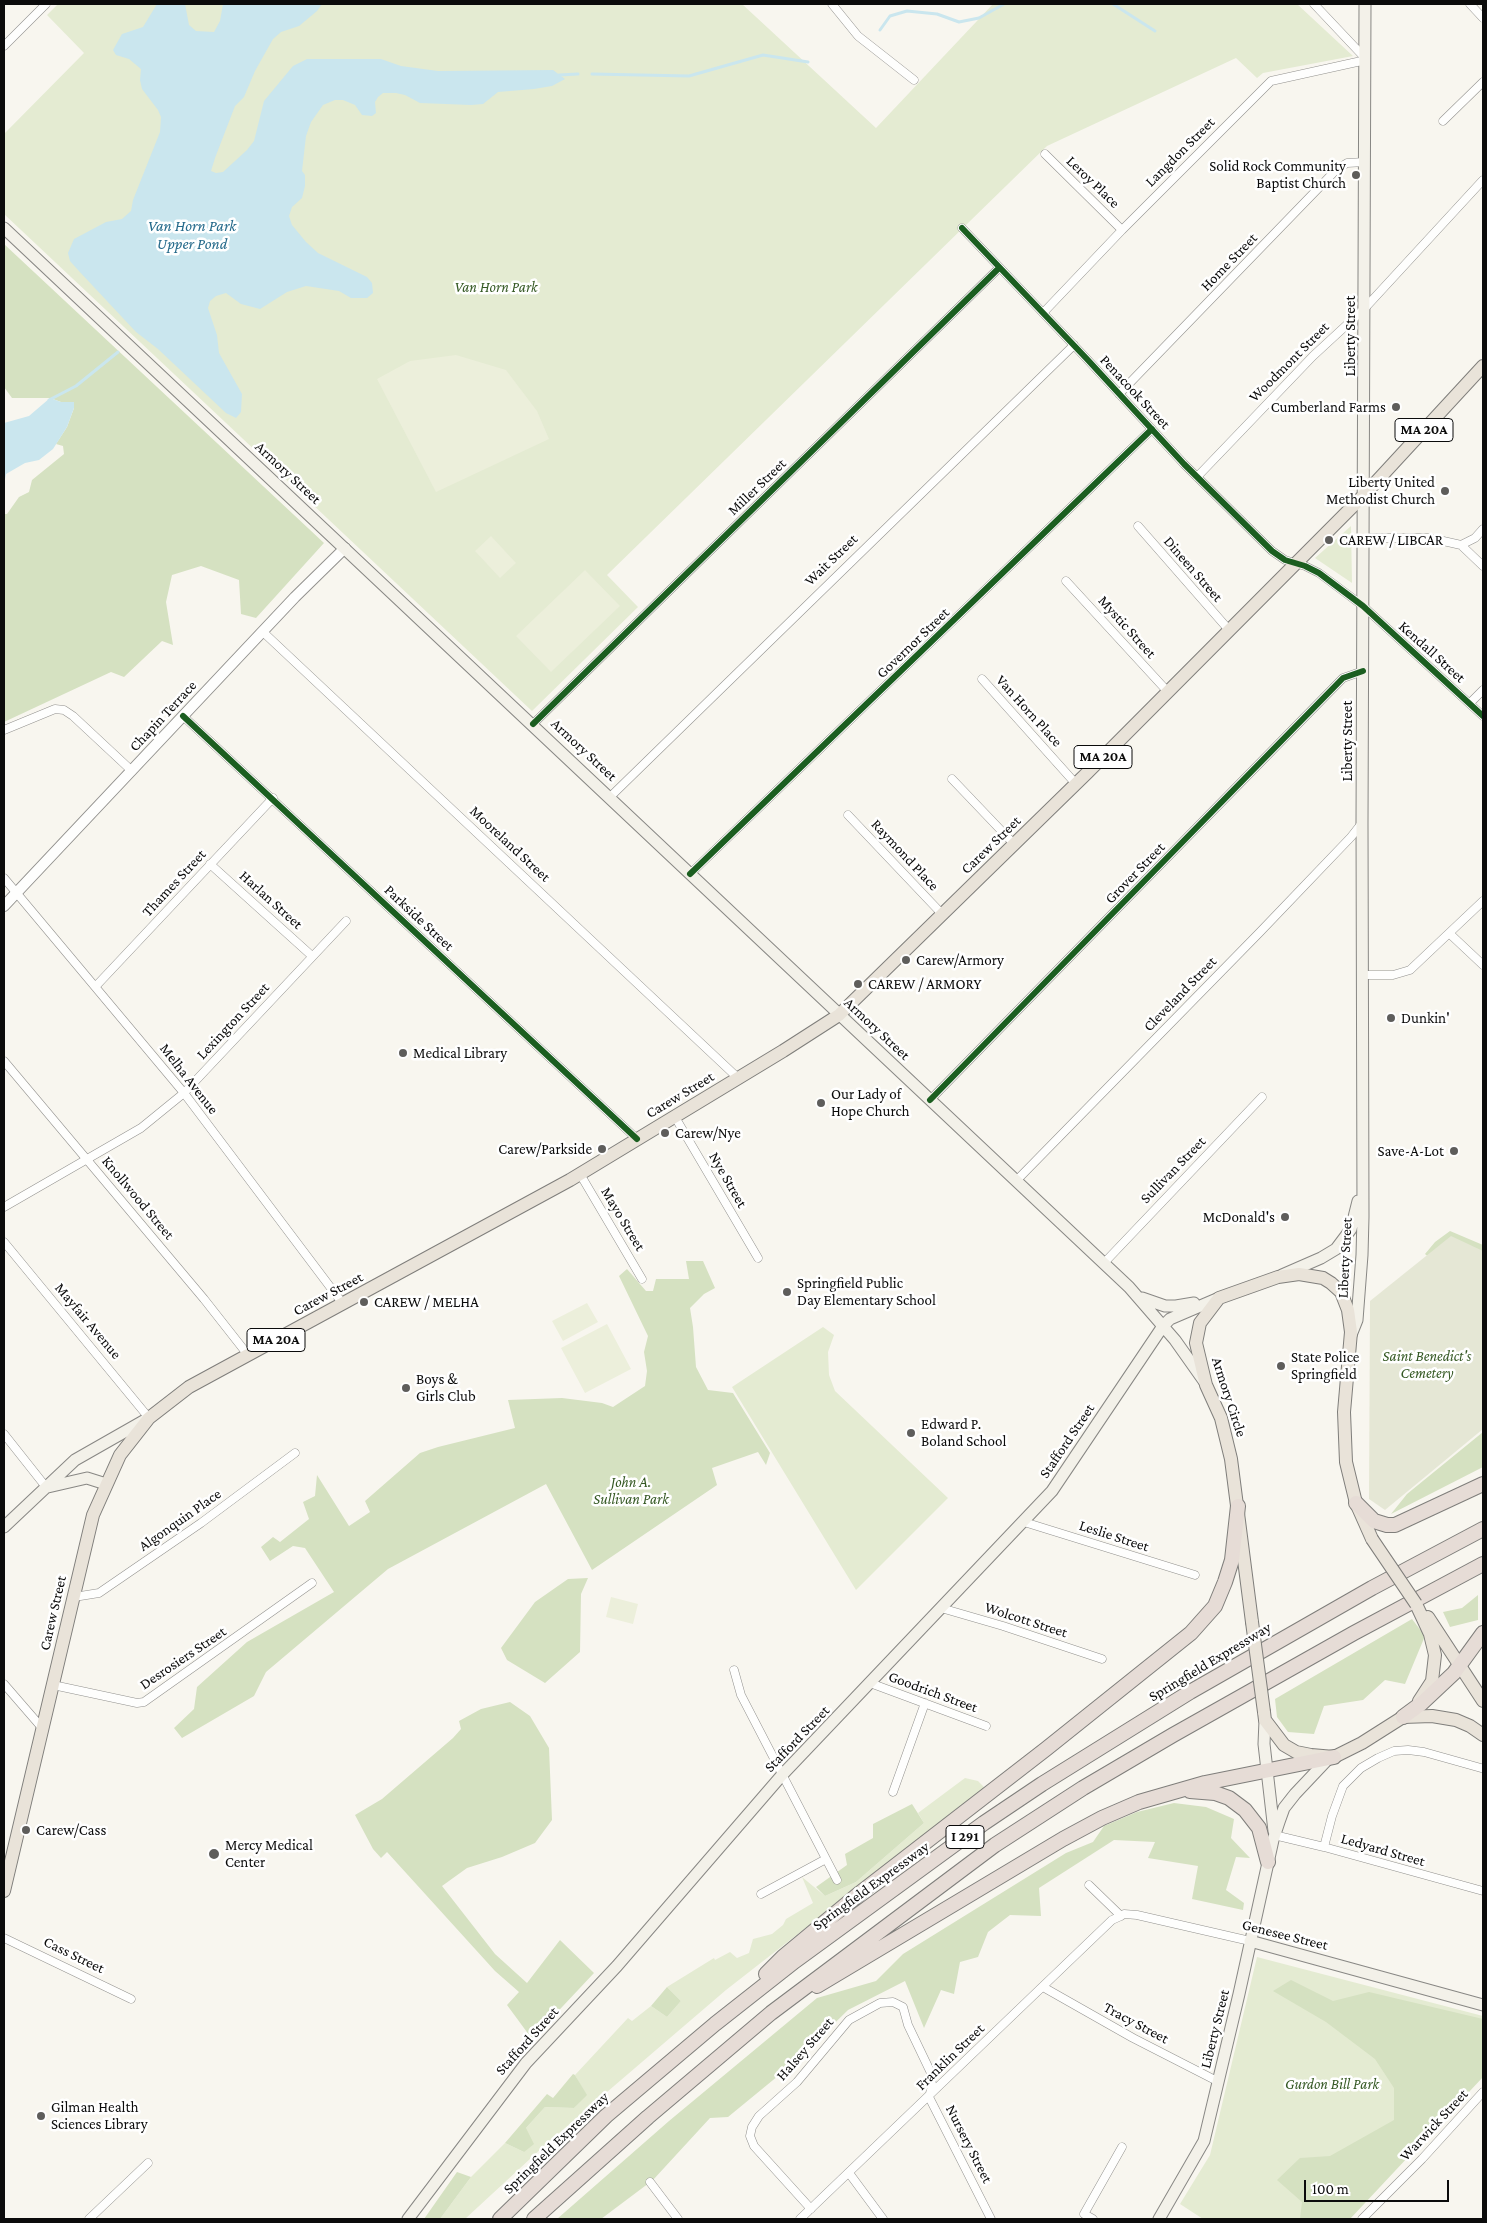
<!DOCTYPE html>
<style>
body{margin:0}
#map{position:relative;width:1487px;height:2223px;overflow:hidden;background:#f8f6ef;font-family:"Crimson Pro",serif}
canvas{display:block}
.frame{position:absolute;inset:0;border:5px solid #0b0b0b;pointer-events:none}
.scale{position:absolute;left:1304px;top:2180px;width:145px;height:22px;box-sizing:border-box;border:2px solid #0b0b0b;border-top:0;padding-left:6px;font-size:15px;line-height:18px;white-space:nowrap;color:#0b0b0b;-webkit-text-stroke:4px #fff;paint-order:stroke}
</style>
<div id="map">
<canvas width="1487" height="2223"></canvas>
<div class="frame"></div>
<div class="scale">100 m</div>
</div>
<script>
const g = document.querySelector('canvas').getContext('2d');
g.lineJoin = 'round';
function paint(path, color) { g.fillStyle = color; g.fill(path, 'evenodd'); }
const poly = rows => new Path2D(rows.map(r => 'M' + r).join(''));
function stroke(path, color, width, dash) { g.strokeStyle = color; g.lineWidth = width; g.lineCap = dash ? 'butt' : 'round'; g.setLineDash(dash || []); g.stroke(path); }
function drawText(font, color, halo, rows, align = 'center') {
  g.font = font + ' "Crimson Pro",serif'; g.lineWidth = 5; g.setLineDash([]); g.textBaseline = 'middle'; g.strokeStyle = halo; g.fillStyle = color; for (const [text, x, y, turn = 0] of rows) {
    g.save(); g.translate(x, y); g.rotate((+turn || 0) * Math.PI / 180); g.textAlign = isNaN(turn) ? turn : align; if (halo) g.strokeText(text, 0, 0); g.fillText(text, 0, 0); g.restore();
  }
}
paint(poly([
 [58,4,742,4,876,128,993,4,1297,4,1353,56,1263,73,1257,78,1236,58,1047,146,607,575,638,607,532,711,4,214,4,134,84,53,47,15],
 [1351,526,1352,583,1315,558],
 [823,1327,834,1335,828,1352,829,1375,835,1391,948,1498,856,1590,732,1387],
 [965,1778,978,1781,985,1788,726,1990,544,2146,465,2219,440,2219,471,2177,505,2143,524,2152,526,2128,545,2107,574,2108,586,2095,575,2075,628,2018,632,2021,651,2006,667,2017,681,2001,667,1987,714,1958,715,1960,730,1952,737,1958,749,1953,753,1939,772,1934,783,1925,786,1919,813,1903,802,1877,825,1896,856,1882,924,1823,918,1813],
 [1257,1957,1483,2016,1483,2071,1346,2219,1203,2219,1180,2204,1210,2155]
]), '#e4ebd2');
paint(poly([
 [4,244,324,543,256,618,241,614,239,580,201,566,172,575,166,602,173,645,162,641,124,677,111,672,4,722,4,514,7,514,19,497,29,492,32,480,64,454,63,446,56,444,67,427,74,408,74,402,61,402,50,398,12,398,4,387],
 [1450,1231,1483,1245,1483,1264,1432,1260,1425,1254,1435,1242],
 [686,1261,703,1261,715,1288,704,1294,690,1308,693,1327,696,1367,708,1390,733,1393,770,1453,766,1465,758,1452,712,1468,717,1485,592,1570,546,1484,388,1569,266,1672,254,1696,182,1738,174,1728,194,1709,197,1687,247,1642,334,1592,305,1548,293,1546,270,1561,261,1547,273,1537,280,1542,309,1519,303,1502,315,1496,317,1475,349,1526,370,1512,365,1501,420,1453,438,1447,515,1428,508,1400,562,1398,602,1403,613,1407,645,1386,647,1371,644,1352,648,1336,619,1276,627,1269,646,1291,653,1291,656,1279,689,1279],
 [1483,1432,1483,1467,1391,1514,1407,1494],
 [588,1578,581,1594,580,1652,545,1683,507,1660,501,1648,535,1602,568,1579],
 [1478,1595,1478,1620,1450,1627,1443,1612,1462,1608],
 [1412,1619,1425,1636,1405,1684,1385,1680,1363,1700,1324,1706,1314,1734,1288,1732,1277,1717,1275,1699],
 [510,1702,530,1716,549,1748,552,1820,535,1843,502,1857,467,1868,442,1886,495,1954,527,1983,560,1940,594,1973,532,2039,507,2005,519,1992,495,1971,387,1852,381,1858,373,1849,355,1815,382,1799,453,1738,461,1729,459,1721,481,1709],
 [1174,1803,1206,1807,1234,1819,1231,1838,1250,1858,1236,1857,1226,1890,1244,1903,1243,1910,1192,1899,1198,1866,1148,1858,1155,1842,1114,1840,1039,1888,1041,1916,1010,1915,988,1932,978,1957,960,1962,954,1994,941,1990,924,2028,905,1981,848,2010,795,2062,728,2117,710,2118,653,2180,601,2219,557,2219,669,2121,817,1998,876,1981,903,1954,1066,1853,1093,1842,1104,1826,1137,1812],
 [912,1804,924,1823,856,1882,825,1896,816,1887,847,1865,845,1854,873,1838,873,1824],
 [1291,1980,1333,2001,1369,1992,1483,2019,1483,2077,1350,2219,1300,2219,1302,2202,1277,2180,1300,2158,1330,2156,1394,2120,1394,2088,1375,2059,1326,2022,1273,1991],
 [667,1987,681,2001,667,2017,651,2006],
 [573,2074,575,2075,587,2095,574,2108,545,2107,526,2128,534,2144,524,2152,505,2143,547,2094,553,2098],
 [457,2172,471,2177,440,2219,424,2219]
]), '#d5e1c1');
paint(poly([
 [1451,1236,1483,1251,1483,1429,1385,1510,1369,1499,1370,1301]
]), '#e5e7d5');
paint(poly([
 [456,355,506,370,537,411,549,439,436,492,377,379,410,361],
 [491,536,516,563,500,578,475,551],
 [585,570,620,606,551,672,516,636],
 [587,1303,598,1322,563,1341,552,1321],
 [607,1324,631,1369,585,1393,561,1348],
 [611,1597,638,1604,633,1624,606,1617]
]), '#ecefdb');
paint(poly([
 [157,4,185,4,189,25,196,31,214,32,220,21,223,4,322,4,317,11,299,26,281,32,273,39,255,71,244,97,235,106,215,158,211,171,216,173,223,172,247,150,254,141,264,101,293,66,307,59,381,59,401,66,438,71,553,70,565,79,552,86,534,89,498,92,483,104,471,105,420,103,405,95,396,93,383,93,378,97,375,102,376,113,372,116,362,115,355,105,343,100,335,100,323,105,311,122,306,136,302,171,305,175,305,186,302,198,292,207,289,216,292,225,306,242,318,253,367,277,372,283,373,293,367,298,351,298,339,291,306,286,287,292,260,309,241,304,226,293,216,296,210,301,208,308,217,335,219,353,242,394,241,412,236,418,226,413,158,349,136,332,78,270,70,261,68,253,74,239,106,222,122,219,131,211,133,200,160,132,161,117,158,110,142,89,140,80,141,69,129,59,116,55,113,50,122,34,143,27],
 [50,398,61,402,74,402,74,408,67,427,53,449,39,460,25,463,6,474,4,484,4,423,29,416]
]), '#cae6ee');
stroke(poly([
 [1113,4,1155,31],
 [880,30,890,16,907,11,937,14,959,22,979,18,1004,4],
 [592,74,689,76,763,55,808,62],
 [559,75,578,74],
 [49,400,76,386,118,352]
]), '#cae6ee', 3);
const minor = poly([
 [832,4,858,36,914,80],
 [1314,4,1365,58],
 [1470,4,1483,18],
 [4,46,46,4],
 [1443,121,1483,82],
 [1045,154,1122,230],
 [962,228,1086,358,1184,464,1272,551,1285,560,1305,566,1319,573,1363,606,1483,716],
 [1043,313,1122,230,1271,81,1366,60],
 [1119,394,1336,170,1347,163,1365,162],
 [1197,477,1313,356,1365,308,1483,180],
 [1138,526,1229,630],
 [1364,538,1430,538,1461,545,1475,538,1483,529],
 [1461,545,1483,566],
 [1066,581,1168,692],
 [263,632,738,1078],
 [982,679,1076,784],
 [1470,703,1483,690],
 [183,716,637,1139],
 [533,724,999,268],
 [4,730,55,709,64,710,73,716,132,771],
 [952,779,1014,844],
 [610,797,1074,345],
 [848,815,942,914],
 [210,864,312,956],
 [690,874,1152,429],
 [4,878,184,1093,343,1304],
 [1450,934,1483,965],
 [1362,975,1393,975,1410,970,1483,901],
 [96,986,273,798],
 [4,1061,204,1299,248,1355],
 [930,1100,1343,678,1363,671],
 [675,1117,758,1258],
 [580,1174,642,1279],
 [1016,1181,1260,932,1351,837,1362,823],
 [4,1207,141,1128,184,1093,346,921],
 [4,1242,149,1418],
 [1104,1263,1262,1097],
 [4,1434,46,1487],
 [1024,1522,1195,1575],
 [74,1597,99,1593,201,1523,295,1453],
 [941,1608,1003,1626,1102,1659],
 [734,1670,741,1695,837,1880],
 [870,1683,986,1726],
 [4,1684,43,1729],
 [53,1685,137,1703,144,1702,312,1583],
 [893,1792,925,1703],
 [1274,1835,1324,1847,1483,1891],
 [1324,1847,1332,1816,1343,1786,1361,1768,1378,1758,1394,1751,1408,1750,1424,1752,1481,1768],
 [1089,1885,1121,1916,1124,1914,1137,1915,1250,1941],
 [761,1894,826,1859],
 [4,1938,131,1999],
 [1043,1987,1133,2038,1217,2081],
 [849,2173,883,2219],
 [650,2182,678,2219],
 [811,2209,754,2146,750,2136,752,2127,759,2116,797,2082,849,2020,880,2003,893,2002,903,2007,908,2025,931,2073,932,2086,929,2097,991,2219],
 [89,2219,148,2163],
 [800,2219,1112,1920,1121,1916],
 [1093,2219,1084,2214,1122,2147],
 [1362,2219,1422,2159,1483,2092]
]);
const tertiary = poly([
 [4,906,295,597,345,548]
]);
const secondary = poly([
 [4,228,1129,1287,1175,1340,1204,1381],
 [1282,1275,1321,1258,1336,1249,1351,1229,1358,1201],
 [1142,1298,1165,1306,1176,1306,1194,1303],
 [1351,1335,1357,1320,1362,1255,1363,1217,1362,823,1365,4],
 [48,1487,87,1478,106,1484],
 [4,1527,75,1460,147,1419],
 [1265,1720,1264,1744,1274,1831],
 [1250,1941,1483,2005],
 [408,2219,526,2063,617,1966,782,1775,1052,1491,1163,1326,1170,1319,1219,1298],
 [1159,2219,1204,2141,1239,1994,1273,1840,1279,1822,1284,1808,1295,1794,1329,1758]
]);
const primary = poly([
 [1416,1604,1430,1634,1435,1655,1432,1681,1419,1701],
 [1428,1617,1483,1701],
 [1252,1622,1231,1459,1221,1418,1206,1385,1196,1343,1200,1323,1219,1298,1278,1277,1299,1274,1323,1278,1331,1283,1341,1292,1348,1310,1351,1332,1344,1412,1346,1462,1356,1503,1372,1539],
 [1264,1712,1265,1720,1284,1745,1296,1752,1311,1755,1334,1757,1362,1743,1403,1717,1432,1716,1456,1720,1470,1726,1483,1735],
 [4,1891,93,1515,120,1455,149,1418,189,1387,570,1180,783,1051,839,1015,1087,773,1364,495,1483,366]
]);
const motorway = poly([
 [1356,1503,1374,1521,1387,1525,1395,1525,1483,1484],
 [1403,1717,1422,1703,1454,1673,1483,1633],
 [1190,1791,1215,1793,1229,1798,1245,1810,1259,1828,1268,1862],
 [766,1974,783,1957,860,1893,1046,1749,1191,1633,1215,1606,1225,1582,1232,1560,1238,1506],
 [817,1986,1063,1839,1102,1818,1139,1802,1205,1783,1334,1757],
 [500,2219,606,2116,715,2024,795,1961,984,1823,1042,1784,1190,1692,1372,1588,1483,1529],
 [534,2219,648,2117,771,2013,995,1845,1083,1788,1173,1735,1354,1633,1483,1564]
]);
stroke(minor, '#92918e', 9);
stroke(tertiary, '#92918e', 12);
stroke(secondary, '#888784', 13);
stroke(primary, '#7f7e7b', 14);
stroke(motorway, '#7f7e7b', 16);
stroke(minor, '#fefefd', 8);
stroke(tertiary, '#fefefd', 10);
stroke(secondary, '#f3f1e9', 11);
stroke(primary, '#e9e3d9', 12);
stroke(motorway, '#e6dcd6', 14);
const primaryBridge = poly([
 [1372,1539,1416,1604],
 [1252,1622,1264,1712]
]);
stroke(primaryBridge, '#7f7e7b', 14, []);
stroke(primaryBridge, '#e9e3d9', 12);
stroke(poly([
 [962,228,1086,358,1184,464,1272,551,1285,560,1305,566,1319,573,1363,606,1483,716],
 [183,716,637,1139],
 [533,724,999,268],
 [690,874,1152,429],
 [930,1100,1343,678,1363,671]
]), '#1b5e20', 6);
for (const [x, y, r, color] of [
 [1356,175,5,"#5e5d5b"],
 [1396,407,5,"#5e5d5b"],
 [1445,491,5,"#5e5d5b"],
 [1329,540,5,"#5e5d5b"],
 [906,960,5,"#5e5d5b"],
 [858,984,5,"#5e5d5b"],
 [1391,1018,5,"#5e5d5b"],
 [403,1053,5,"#5e5d5b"],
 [821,1103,5,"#5e5d5b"],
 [665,1133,5,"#5e5d5b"],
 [602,1149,5,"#5e5d5b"],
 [1454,1151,5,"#5e5d5b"],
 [1285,1217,5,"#5e5d5b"],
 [787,1292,5,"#5e5d5b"],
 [364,1302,5,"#5e5d5b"],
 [1281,1366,5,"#5e5d5b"],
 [406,1388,5,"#5e5d5b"],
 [911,1433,5,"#5e5d5b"],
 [26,1830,5,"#5e5d5b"],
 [214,1854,6,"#5e5d5b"],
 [41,2116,5,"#5e5d5b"]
]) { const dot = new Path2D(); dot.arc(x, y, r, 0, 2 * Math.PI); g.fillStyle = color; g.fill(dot); stroke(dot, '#fff', 2); }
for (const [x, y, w] of [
 [1424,430,58],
 [1103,757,58],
 [276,1340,58],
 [965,1837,38]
]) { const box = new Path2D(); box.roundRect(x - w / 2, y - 11.5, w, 23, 4); g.fillStyle = '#fff'; g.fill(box); stroke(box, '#0b0b0b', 1); }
drawText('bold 14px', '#0b0b0b', null, [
 ["MA 20A",1424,430],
 ["MA 20A",1103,757],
 ["MA 20A",276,1340],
 ["I 291",965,1837]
]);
drawText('15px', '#0b0b0b', '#fff', [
 ["Langdon Street",1180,152,-45],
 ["Leroy Place",1093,182,44],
 ["Home Street",1229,262,-46],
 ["Liberty Street",1350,336,-90],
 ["Woodmont Street",1289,362,-45],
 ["Penacook Street",1135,392,47],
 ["Armory Street",288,473,43],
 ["Miller Street",757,487,-44],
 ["Wait Street",831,560,-44],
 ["Dineen Street",1193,569,49],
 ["Mystic Street",1127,627,48],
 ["Governor Street",913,643,-44],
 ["Kendall Street",1432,652,42],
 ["Van Horn Place",1029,711,48],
 ["Chapin Terrace",163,716,-47],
 ["Liberty Street",1347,741,-90],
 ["Armory Street",584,750,43],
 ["Mooreland Street",510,844,43],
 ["Carew Street",991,845,-44],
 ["Raymond Place",905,855,47],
 ["Grover Street",1135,873,-46],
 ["Thames Street",174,883,-47],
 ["Harlan Street",271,900,42],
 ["Parkside Street",419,918,43],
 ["Cleveland Street",1180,994,-46],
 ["Lexington Street",233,1021,-47],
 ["Armory Street",877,1029,43],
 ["Melha Avenue",189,1079,52],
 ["Carew Street",680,1095,-31],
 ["Sullivan Street",1173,1170,-46],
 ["Nye Street",728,1180,60],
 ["Knollwood Street",138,1198,50],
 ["Mayo Street",623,1219,59],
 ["Liberty Street",1345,1258,-87],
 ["Carew Street",328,1294,-28],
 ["Mayfair Avenue",88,1321,50],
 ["Armory Circle",1229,1397,72],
 ["Stafford Street",1067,1441,-56],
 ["Algonquin Place",180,1520,-35],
 ["Leslie Street",1114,1536,18],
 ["Carew Street",53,1613,-77],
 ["Wolcott Street",1026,1620,18],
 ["Desrosiers Street",183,1658,-34],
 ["Springfield Expressway",1210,1662,-31],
 ["Goodrich Street",933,1692,20],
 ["Stafford Street",797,1739,-46],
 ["Ledyard Street",1383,1850,16],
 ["Springfield Expressway",871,1886,-36],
 ["Genesee Street",1285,1935,14],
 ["Cass Street",74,1955,26],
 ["Tracy Street",1136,2023,28],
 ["Liberty Street",1215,2029,-76],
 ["Stafford Street",527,2041,-48],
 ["Halsey Street",805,2049,-49],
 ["Franklin Street",950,2057,-44],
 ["Warwick Street",1434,2125,-47],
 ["Springfield Expressway",556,2143,-44],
 ["Nursery Street",969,2144,63]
]);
drawText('15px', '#0b0b0b', '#fff', [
 ["Solid Rock Community",1346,166,"right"],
 ["Baptist Church",1346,183,"right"],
 ["Cumberland Farms",1386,407,"right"],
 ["Liberty United",1435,482,"right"],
 ["Methodist Church",1435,499,"right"],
 ["CAREW / LIBCAR",1339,540],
 ["Carew/Armory",916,960],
 ["CAREW / ARMORY",868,984],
 ["Dunkin'",1401,1018],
 ["Medical Library",413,1053],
 ["Our Lady of",831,1094],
 ["Hope Church",831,1111],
 ["Carew/Nye",675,1133],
 ["Carew/Parkside",592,1149,"right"],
 ["Save-A-Lot",1444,1151,"right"],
 ["McDonald's",1275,1217,"right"],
 ["Springfield Public",797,1283],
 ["Day Elementary School",797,1300],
 ["CAREW / MELHA",374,1302],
 ["State Police",1291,1357],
 ["Springfield",1291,1374],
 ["Boys &",416,1379],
 ["Girls Club",416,1396],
 ["Edward P.",921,1424],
 ["Boland School",921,1441],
 ["Carew/Cass",36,1830],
 ["Mercy Medical",225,1845],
 ["Center",225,1862],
 ["Gilman Health",51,2107],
 ["Sciences Library",51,2124]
], 'left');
drawText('italic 15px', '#355924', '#fff', [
 ["Van Horn Park",496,287],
 ["Saint Benedict's",1427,1356],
 ["Cemetery",1427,1373],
 ["John A.",631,1482],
 ["Sullivan Park",631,1499],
 ["Gurdon Bill Park",1332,2084]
]);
drawText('italic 16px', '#256a8b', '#fff', [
 ["Van Horn Park",192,226],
 ["Upper Pond",192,244]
]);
</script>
